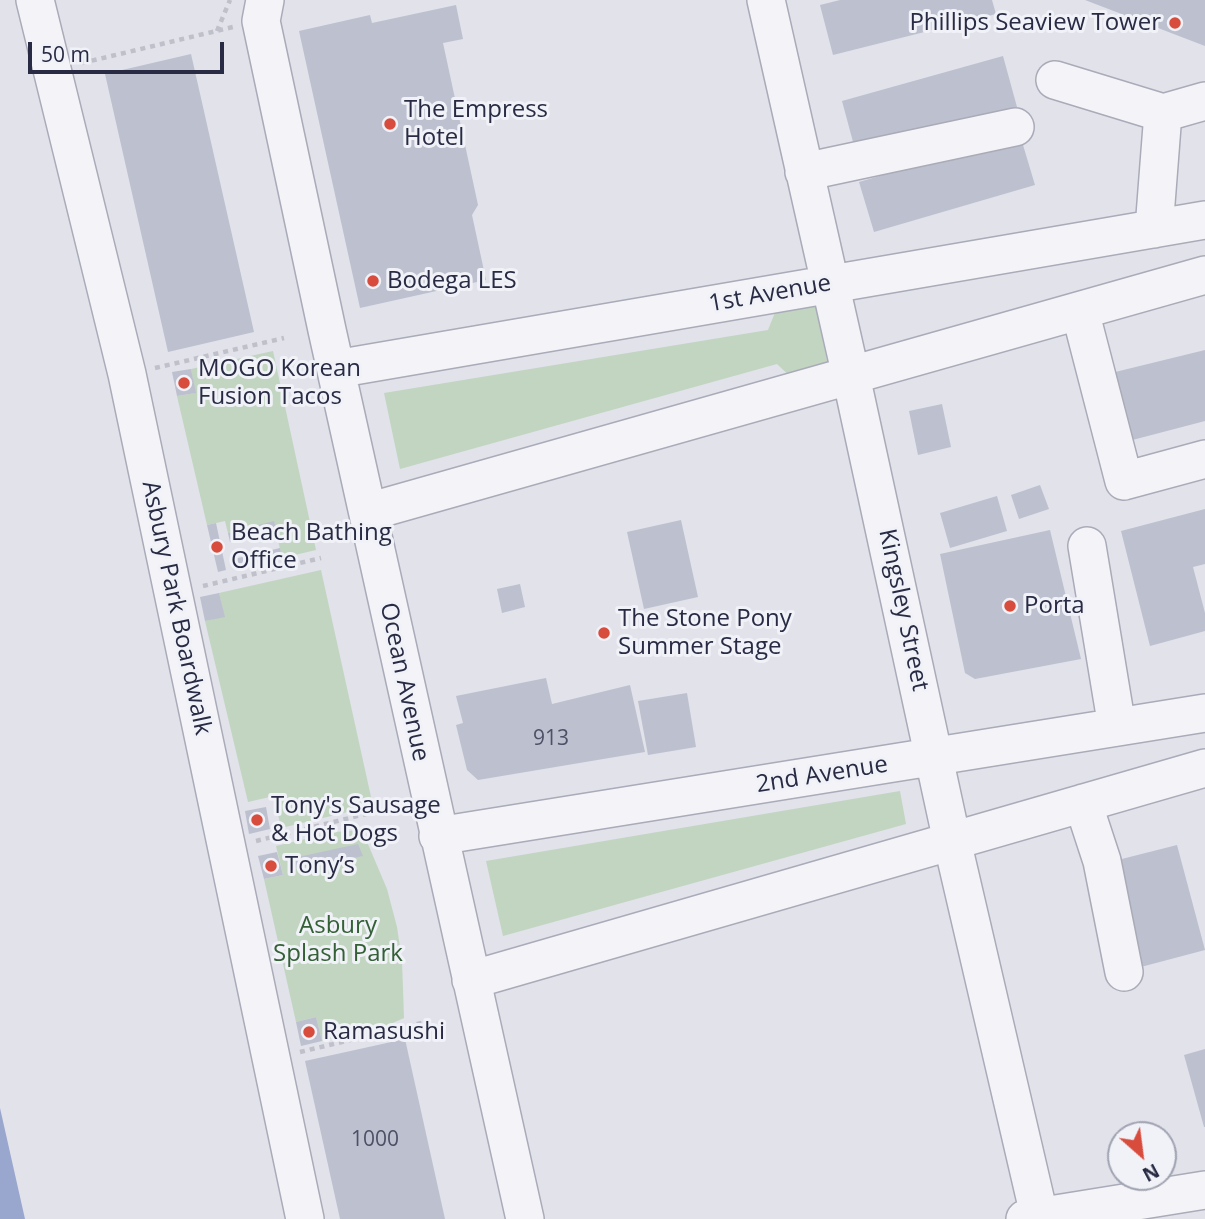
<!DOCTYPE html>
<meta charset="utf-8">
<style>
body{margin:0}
#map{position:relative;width:1205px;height:1219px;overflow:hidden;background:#e1e2ea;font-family:"Open Sans",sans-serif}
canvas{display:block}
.north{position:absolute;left:1107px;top:1121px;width:70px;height:70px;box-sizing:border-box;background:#f0f2f8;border:2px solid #a0a2b0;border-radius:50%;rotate:152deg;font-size:19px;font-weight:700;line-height:28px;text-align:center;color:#282b43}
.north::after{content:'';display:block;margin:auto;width:24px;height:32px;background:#d84c3e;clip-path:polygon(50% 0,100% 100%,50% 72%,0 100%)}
.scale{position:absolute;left:28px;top:42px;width:196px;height:32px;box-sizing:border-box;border:4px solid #282b43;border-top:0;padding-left:9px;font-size:21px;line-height:24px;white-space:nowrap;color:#282b43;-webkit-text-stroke:5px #f0f2f8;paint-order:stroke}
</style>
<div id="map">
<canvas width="1205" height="1219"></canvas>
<div class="north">N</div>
<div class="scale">50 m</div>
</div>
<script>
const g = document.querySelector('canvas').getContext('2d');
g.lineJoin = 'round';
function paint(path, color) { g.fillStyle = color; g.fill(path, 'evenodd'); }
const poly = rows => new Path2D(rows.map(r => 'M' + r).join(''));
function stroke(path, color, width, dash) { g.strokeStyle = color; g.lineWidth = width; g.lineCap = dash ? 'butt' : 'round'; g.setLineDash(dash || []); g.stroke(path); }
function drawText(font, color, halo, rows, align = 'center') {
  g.font = font + ' "Open Sans",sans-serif'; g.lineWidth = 6; g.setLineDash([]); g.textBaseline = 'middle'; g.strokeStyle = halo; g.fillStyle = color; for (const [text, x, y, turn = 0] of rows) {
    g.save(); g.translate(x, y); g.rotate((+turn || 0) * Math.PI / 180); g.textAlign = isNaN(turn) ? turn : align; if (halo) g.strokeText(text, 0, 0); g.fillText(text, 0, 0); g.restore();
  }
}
paint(poly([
 [808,301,816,307,828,366,795,381,777,364,400,469,384,393,768,330,778,305],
 [273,351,316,550,282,558,274,522,228,533,225,521,207,525,177,396,195,393,191,369],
 [321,570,373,806,281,828,274,796,248,802,205,621,224,616,219,593],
 [900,791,906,824,503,936,486,861],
 [362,830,387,889,397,927,402,961,404,1018,386,1026,322,1041,316,1017,296,1022,264,879,283,875,276,846,335,832]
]), '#c1d5c1');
paint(poly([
 [0,1108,25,1219,0,1219]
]), '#99a6cd');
paint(poly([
 [840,0,992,0,996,14,833,55,820,5],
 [1085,0,1205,0,1205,46],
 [456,5,463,39,443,43,478,205,472,215,486,280,360,308,299,31,370,15,372,23],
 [191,54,254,332,168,352,105,74],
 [1003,56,1017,107,856,153,842,101],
 [1020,135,1035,185,874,232,859,182],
 [1205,350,1205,421,1121,443,1103,375],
 [191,369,196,393,177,396,172,372],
 [942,404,951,447,918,455,909,411],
 [1040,485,1049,509,1019,519,1011,495],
 [997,496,1007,531,950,548,940,513],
 [1205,509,1205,564,1193,567,1205,613,1205,631,1150,646,1121,531],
 [681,520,698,597,644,609,627,532],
 [274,521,277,531,230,542,228,533],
 [216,523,226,570,218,572,207,525],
 [1050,530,1081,659,975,679,965,673,940,554],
 [280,548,282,558,236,568,234,559],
 [520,584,525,607,502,613,497,589],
 [219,593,225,617,205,621,200,597],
 [546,678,552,704,630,685,645,752,478,780,467,770,456,725,463,723,456,696],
 [687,693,696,747,648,755,638,701],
 [266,807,270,829,249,834,245,811],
 [358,844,363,856,291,869,289,859],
 [1177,845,1205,950,1137,968,1110,862],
 [277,852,283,875,264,879,258,856],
 [316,1017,322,1041,301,1046,296,1022],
 [405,1039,445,1219,340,1219,305,1061],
 [1205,1049,1205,1127,1204,1127,1184,1055]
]), '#bdc0ce');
const minor = poly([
 [35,0,127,374,305,1219],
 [265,0,261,21,327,330,525,1219],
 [766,0,851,376,952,841,1040,1219],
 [1055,80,1163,113,1205,101],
 [804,172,1015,127],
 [1154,229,1163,113],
 [1080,311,1124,481,1205,459],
 [336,369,1205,220],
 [368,512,1205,275],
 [1087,546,1117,727],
 [1083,803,1102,861,1124,972],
 [438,836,1205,713],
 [471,980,1205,768],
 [1025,1219,1205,1190]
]);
stroke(minor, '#aaabb8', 40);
stroke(poly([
 [217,31,230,0],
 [82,63,233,27],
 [155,368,284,338],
 [203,586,321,558],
 [256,841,378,811],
 [300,1052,426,1022]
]), '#bfc0c9', 4.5, [5, 5]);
stroke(minor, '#f4f4f8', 37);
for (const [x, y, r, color] of [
 [1175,23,7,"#d84c3e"],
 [390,124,7,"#d84c3e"],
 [373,281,7,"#d84c3e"],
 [184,383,7,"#d84c3e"],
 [217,547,7,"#d84c3e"],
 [1010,606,7,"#d84c3e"],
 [604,633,7,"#d84c3e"],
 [257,820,7,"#d84c3e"],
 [271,866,7,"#d84c3e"],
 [309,1032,7,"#d84c3e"]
]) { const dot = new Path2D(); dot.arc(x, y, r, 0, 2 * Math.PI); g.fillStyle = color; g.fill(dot); stroke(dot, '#f0f2f8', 2.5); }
drawText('21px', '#4d5066', null, [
 ["913",551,739],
 ["1000",375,1140]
]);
drawText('24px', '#282b43', '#f0f2f8', [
 ["Phillips Seaview Tower",1161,23,"right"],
 ["The Empress",404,110],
 ["Hotel",404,138],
 ["Bodega LES",387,281],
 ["MOGO Korean",198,369],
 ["Fusion Tacos",198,397],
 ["Beach Bathing",231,533],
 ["Office",231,561],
 ["Porta",1024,606],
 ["The Stone Pony",618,619],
 ["Summer Stage",618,647],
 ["Tony's Sausage",271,806],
 ["& Hot Dogs",271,834],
 ["Tony’s",285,866],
 ["Ramasushi",323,1032]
], 'left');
drawText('24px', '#282b43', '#f0f2f8', [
 ["1st Avenue",770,294,-10],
 ["Asbury Park Boardwalk",176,608,78],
 ["Kingsley Street",903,610,78],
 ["Ocean Avenue",404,682,78],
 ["2nd Avenue",822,775,-9]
]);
drawText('24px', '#346036', '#f0f2f8', [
 ["Asbury",338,926],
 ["Splash Park",338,954]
]);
</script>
